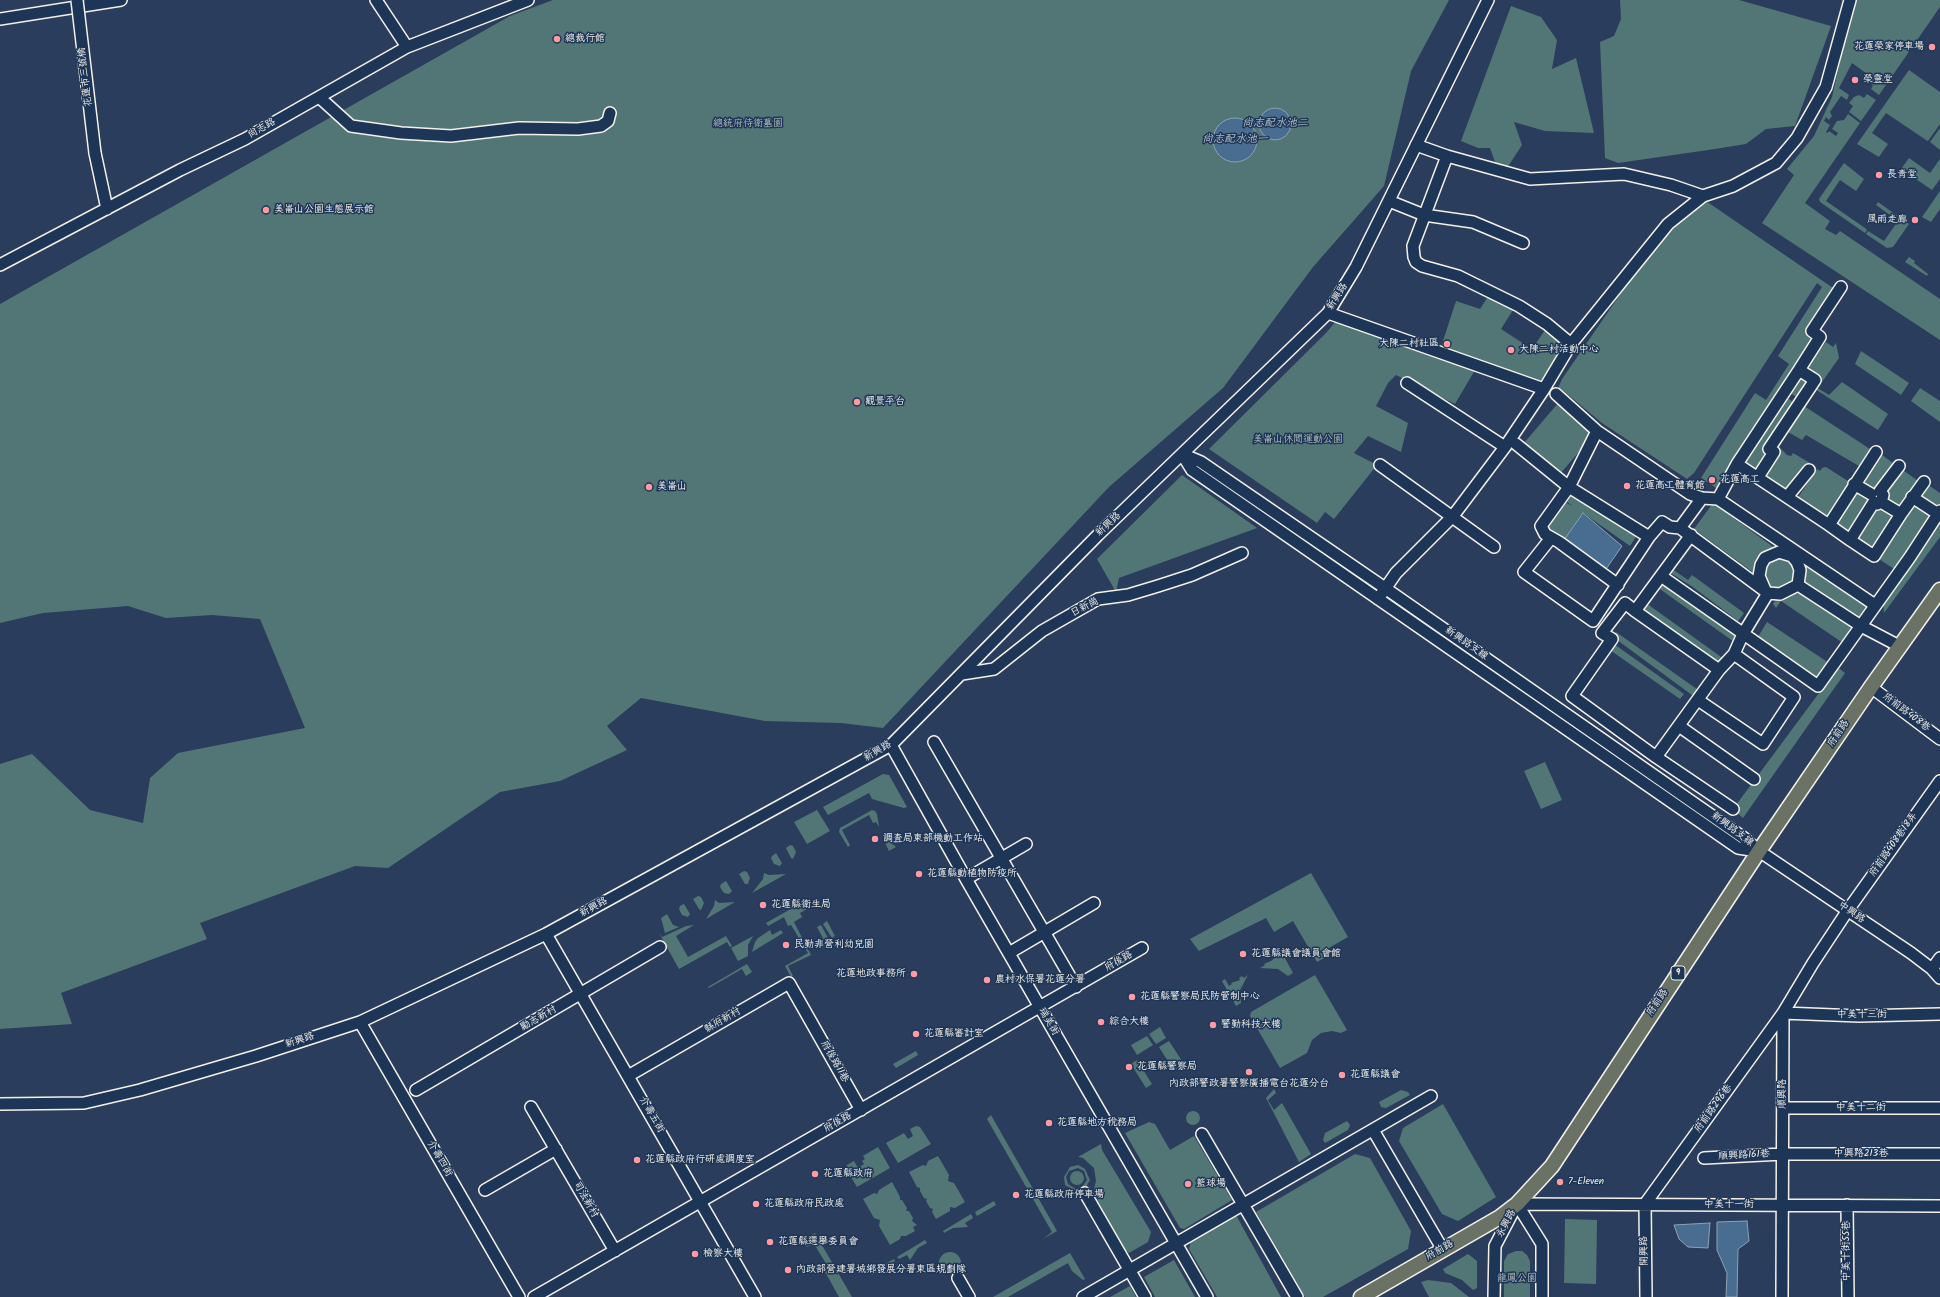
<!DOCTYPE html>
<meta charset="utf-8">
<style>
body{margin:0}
canvas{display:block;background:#2a3d5c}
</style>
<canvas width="1940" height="1297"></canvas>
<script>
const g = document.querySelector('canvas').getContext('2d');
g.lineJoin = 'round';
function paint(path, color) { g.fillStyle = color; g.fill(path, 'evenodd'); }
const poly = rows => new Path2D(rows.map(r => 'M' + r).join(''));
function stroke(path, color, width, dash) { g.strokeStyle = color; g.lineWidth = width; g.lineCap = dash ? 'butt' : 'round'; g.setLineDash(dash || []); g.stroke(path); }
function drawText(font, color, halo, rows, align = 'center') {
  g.font = font + ' Kalam,"LXGW WenKai TC",sans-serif'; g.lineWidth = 3; g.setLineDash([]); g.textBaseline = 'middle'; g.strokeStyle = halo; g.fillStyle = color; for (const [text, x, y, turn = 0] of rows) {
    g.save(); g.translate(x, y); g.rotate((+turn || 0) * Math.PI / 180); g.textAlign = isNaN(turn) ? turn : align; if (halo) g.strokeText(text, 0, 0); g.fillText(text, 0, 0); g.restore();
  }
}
paint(poly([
 [553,0,1449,0,1411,71,1384,186,1313,267,1223,388,1109,487,883,728,841,723,765,721,641,698,607,726,627,750,560,781,500,792,388,868,355,866,200,923,207,939,61,993,72,1024,0,1029,0,764,32,754,90,810,143,823,150,778,178,753,305,728,260,619,212,615,166,618,128,606,43,613,0,623,0,304,510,16],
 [1620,0,1739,0,1831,26,1795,126,1766,129,1746,144,1715,149,1618,163,1605,158,1600,42,1614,36,1621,19],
 [1854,0,1940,0,1940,7,1879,95,1871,89,1873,85,1867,81,1870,76,1852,63,1839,88,1849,95,1847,100,1841,96,1830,112,1832,116,1829,120,1826,117,1824,121,1830,125,1826,132,1828,133,1829,131,1836,136,1838,133,1832,129,1837,121,1844,120,1848,114,1860,123,1805,203,1830,221,1825,229,1836,235,1840,231,1940,299,1940,340,1762,223,1794,175,1787,169,1814,136,1832,97],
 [1511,6,1541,17,1557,40,1552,69,1576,58,1594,133,1545,131,1514,122,1522,145,1507,168,1495,162,1490,148,1478,148,1461,141],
 [1909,70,1940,92,1940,124,1928,141,1926,140,1886,113,1872,133,1888,144,1879,157,1857,144],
 [1867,94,1876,100,1861,121,1849,112,1853,106,1849,103,1854,97,1859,95,1864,98],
 [1940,128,1940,150,1930,142],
 [1909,158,1930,173,1940,159,1940,179,1932,190,1901,169],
 [1844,163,1864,179,1856,191,1840,180,1826,201,1865,228,1867,230,1865,233,1820,202,1819,199],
 [1940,191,1940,209,1931,222,1922,217],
 [1703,199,1836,290,1808,331,1818,339,1719,490,1701,478,1755,393,1766,400,1789,364,1778,356,1822,287,1817,283,1694,473,1687,479,1602,423,1560,388,1557,391,1562,379,1661,235],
 [1878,202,1909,224,1893,247,1887,248,1866,234,1868,231,1884,241,1898,221,1876,205],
 [1909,257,1915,261,1914,263,1928,274,1927,276,1905,262],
 [1489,295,1530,318,1529,320,1513,310,1501,329,1532,349,1545,330,1534,323,1535,322,1546,328,1563,349,1539,383,1441,347,1456,301,1480,309],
 [1337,320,1475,370,1455,404,1396,375,1388,383,1376,406,1408,423,1401,452,1368,436,1354,453,1377,465,1334,519,1325,512,1317,523,1209,449,1326,333],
 [1826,342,1833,347,1836,343,1839,358,1822,382,1806,369],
 [1861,351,1909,383,1901,395,1855,364],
 [1799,377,1809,382,1798,398,1787,391],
 [1842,382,1888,414,1878,430,1815,389,1816,387,1829,395],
 [1920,388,1940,401,1940,422,1911,401],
 [1785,396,1797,405,1772,453,1758,474,1741,462],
 [1559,402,1595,433,1560,474,1524,443],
 [1804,406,1870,449,1859,466,1806,435,1802,440,1788,432],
 [1779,447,1787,455,1791,456,1793,453,1810,463,1788,494,1760,476],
 [1882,455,1897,466,1876,489,1871,492,1860,485],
 [1826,467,1851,483,1829,521,1797,499,1817,469,1820,471,1822,468],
 [1900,468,1921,483,1900,511,1884,501,1884,494],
 [1182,475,1257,528,1119,578,1116,592,1097,559],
 [1924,482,1940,493,1940,537,1884,613,1883,601,1896,570,1874,556],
 [1858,489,1869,495,1871,502,1850,536,1834,524],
 [1575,491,1637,535,1630,546,1583,513,1564,540,1545,529,1564,502,1573,506,1567,502],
 [1713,503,1776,549,1758,576,1694,529],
 [1874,505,1899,514,1875,552,1853,538],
 [1773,556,1791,559,1798,574,1789,588,1773,590,1765,582,1764,565],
 [1805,566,1870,607,1862,620,1803,581,1802,570],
 [1672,569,1688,580,1692,575,1744,613,1738,621,1693,587,1669,572],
 [1663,577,1743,634,1737,644,1657,587],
 [1792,592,1801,594,1850,625,1852,629,1843,643,1781,601,1776,608,1773,604,1777,598],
 [1646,603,1724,659,1719,666,1641,610],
 [1767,622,1829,663,1815,684,1755,642],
 [1616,632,1701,692,1696,698,1613,637],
 [1614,644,1684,694,1680,699,1610,650],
 [1836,666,1845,673,1743,818,1733,809,1819,693],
 [1545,762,1562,800,1541,809,1524,771],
 [883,774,889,775,907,807,904,808,872,799,869,793,828,815,823,807],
 [817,810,830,831,807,844,794,822],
 [872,810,875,811,877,814,879,827,876,822,873,823,869,815,842,830,850,845,848,847,839,832,840,828],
 [884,837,896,847,889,851,885,843,887,841],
 [790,845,793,846,796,852,793,859,791,858,786,848],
 [776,853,782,863,780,866,774,864,771,858,772,856],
 [744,871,747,872,750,878,748,884,745,884,739,874],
 [764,873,769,875,786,874,752,893,763,879],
 [1311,873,1348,937,1327,949,1330,955,1317,962,1293,921,1274,932,1266,918,1199,951,1190,939],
 [726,881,732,891,729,894,724,893,720,887,721,884],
 [698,896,701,897,704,903,701,910,699,909,693,899],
 [715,900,719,903,735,902,706,919,714,906],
 [803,902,807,909,800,913,802,917,794,922,811,955,788,966,793,976,791,977,785,966,808,953,791,925,788,926,784,917,768,926,766,923],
 [684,904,690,914,688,917,682,915,679,909,680,906],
 [667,914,673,925,679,927,665,933,661,918],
 [827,921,835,936,832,938,823,924],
 [694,925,676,936,688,957,726,936,732,946,730,947,727,942,679,969,659,933,662,937,686,926],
 [821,925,829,940,825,942,817,927],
 [770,930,772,935,781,930,783,933,752,952,755,942,758,938],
 [753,936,748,945,748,956,738,961,731,948],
 [1280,949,1293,973,1288,976,1278,969,1260,968,1265,965,1264,964,1273,960,1273,959,1276,957,1277,958,1279,957,1276,951],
 [747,964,752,972,746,976,742,969,709,988,708,987],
 [1248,975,1240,990,1241,1003,1236,1006,1222,981,1225,979,1229,986,1232,984,1231,983,1240,980,1239,978,1242,976,1244,978],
 [1315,975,1347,1030,1341,1033,1332,1031,1321,1033,1312,1040,1307,1053,1280,1068,1250,1016,1251,1012],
 [1160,1027,1166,1038,1156,1044,1149,1034],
 [1147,1036,1153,1045,1137,1055,1131,1045],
 [1169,1041,1184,1064,1174,1071,1159,1047],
 [916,1051,918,1055,896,1068,893,1064],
 [1137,1060,1152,1084,1146,1088,1131,1064],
 [1274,1089,1276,1093,1268,1100,1274,1110,1282,1103,1311,1154,1299,1162,1266,1098],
 [1401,1090,1408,1092,1410,1095,1386,1108,1381,1107,1379,1102],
 [1443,1104,1496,1197,1458,1221,1442,1214,1399,1141,1403,1128],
 '1186 1118a7 7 0 1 1 14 0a7 7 0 1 1-14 0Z',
 [991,1115,1057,1231,1043,1239,1052,1232,987,1119],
 [1347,1121,1350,1125,1348,1130,1325,1143,1323,1140,1325,1133],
 [1149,1122,1155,1124,1170,1150,1194,1136,1232,1200,1184,1229,1180,1228,1125,1133],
 [916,1126,920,1127,931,1144,898,1163,886,1143,904,1133,908,1139,913,1136,910,1129],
 [1101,1144,1102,1150,1151,1232,1148,1242,1129,1253,1123,1248,1093,1192,1096,1181,1094,1168,1083,1158,1078,1157],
 [878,1147,890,1168,857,1187,846,1169,847,1165,854,1161,858,1168,864,1164,862,1161,865,1159,863,1156],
 [1355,1154,1370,1158,1411,1231,1408,1249,1323,1297,1305,1297,1256,1212],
 [938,1156,949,1175,948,1181,954,1183,965,1202,955,1208,950,1207,950,1211,936,1219,932,1212,933,1209,930,1208,926,1201,927,1199,924,1198,920,1191,920,1188,917,1187,909,1172,923,1165,926,1166,928,1161],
 [1078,1165,1085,1169,1090,1180,1086,1187,1075,1191,1065,1185,1064,1177,1070,1167],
 [1078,1168,1084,1171,1087,1180,1082,1187,1076,1189,1068,1184,1066,1177,1069,1171],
 '1070 1178a7 7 0 1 1 14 0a7 7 0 1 1-14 0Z',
 [892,1182,900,1197,900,1200,902,1200,907,1208,906,1211,909,1211,913,1218,912,1221,917,1225,913,1227,915,1231,906,1236,901,1236,900,1239,890,1245,879,1226,880,1220,874,1218,863,1199,874,1193,877,1194,879,1190],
 [994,1201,996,1205,977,1216,975,1212],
 [971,1214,973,1218,965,1223,968,1227,953,1228,944,1233,943,1231],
 [1236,1215,1281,1297,1217,1297,1189,1249,1191,1240],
 [1565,1219,1597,1220,1596,1284,1564,1283],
 [815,1233,852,1297,839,1297,823,1268,827,1265,814,1244,806,1247,804,1243,811,1239,809,1236],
 [925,1240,927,1243,918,1248,910,1260,907,1255,899,1259,897,1257],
 [1516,1251,1522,1251,1527,1255,1530,1261,1530,1297,1504,1297,1504,1261,1508,1254],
 '939 1263a11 11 0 1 1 22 0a11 11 0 1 1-22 0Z',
 [1070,1253,1085,1279,1083,1280,1072,1271,1068,1263,1008,1297,993,1297],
 [1468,1254,1477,1261,1477,1288,1473,1290,1462,1280,1445,1273,1443,1269],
 [894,1259,895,1261,872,1275,868,1267,872,1265,875,1269],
 [1174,1260,1195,1297,1155,1297,1144,1277],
 [1428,1280,1451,1283,1469,1297,1429,1297,1421,1282],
 [1130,1286,1136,1297,1110,1297]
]), '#527575');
const water = poly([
 '1259 124a16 16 0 1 1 32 0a16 16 0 1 1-32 0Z',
 '1213 140a22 22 0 1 1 44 0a22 22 0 1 1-44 0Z',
 [1583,513,1622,546,1604,572,1564,540,1583,513],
 [1747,1221,1749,1241,1738,1249,1737,1297,1726,1297,1727,1273,1717,1250,1717,1222,1747,1221],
 [1710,1223,1708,1248,1688,1247,1679,1239,1674,1225,1710,1223]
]);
paint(water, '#486d90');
stroke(water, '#8da2b3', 1);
const minor = poly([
 [376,0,407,47],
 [0,19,121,0],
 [319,97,351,126,401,133,451,136,519,128,578,129,601,126,608,121,610,113],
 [1416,145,1447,156,1530,179,1624,174,1671,185,1703,196],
 [95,153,107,209],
 [1447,156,1413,246,1414,257,1416,262,1422,266,1458,276,1519,306,1547,324,1571,344],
 [1389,201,1424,215,1473,222,1523,243],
 [0,265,180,170,245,139,407,47,528,0],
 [1328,313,1544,389],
 [1407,383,1505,447],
 [1556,394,1597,431,1690,494,1702,498,1718,499,1875,605],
 [1597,431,1569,487,1649,537],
 [1516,444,1569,487,1541,526,1545,534,1559,542,1618,585],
 [1182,454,1201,462,1385,588,1744,838,1759,851,1911,953,1932,969,1940,978],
 [1182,454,1192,470,1738,848,1758,851],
 [1737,464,1829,525,1850,540,1874,556,1901,514,1881,502,1877,504,1874,502,1850,540],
 [1380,465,1494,547],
 [1758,477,1774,452,1769,449,1815,380,1799,370,1820,337,1812,331,1841,287],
 [1854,484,1871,494],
 [1787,497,1809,470],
 [1912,497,1938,514],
 [1702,498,1680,528,1768,593,1780,594,1798,585,1800,570,1797,562,1792,556,1795,552],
 [1718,499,1737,464,1799,370],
 [1881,502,1883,495,1880,491,1899,466],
 [1901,514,1924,482],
 [1829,525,1876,452],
 [1691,535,1635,611,1719,670,1734,654,1743,634,1768,593],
 [1551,538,1524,572,1593,621,1649,537,1662,522,1670,527,1680,528],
 [1661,576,1818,686,1910,557,1940,511],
 [1798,585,1861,626,1901,647],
 [1765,590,1759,576,1761,565,1765,558,1779,552,1792,556],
 [1378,599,1396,573,1453,516,1505,447,1544,389,1571,344,1668,224,1703,196,1733,186,1776,163,1797,138,1826,87,1850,0],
 [1635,611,1625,603,1602,633,1612,639,1572,696,1656,757,1719,670],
 [962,674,994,669,1042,631,1098,599,1128,595,1158,586,1192,575,1242,553],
 [1871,687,1940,739],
 [1698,700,1763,744,1794,697,1734,654],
 [1679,726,1754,779],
 [934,742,1076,987],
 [891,745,966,879,1207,1297],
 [1656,757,1733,809],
 [966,879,1026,844],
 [546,934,755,1297],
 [1009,953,1094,903],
 [1932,969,1940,958],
 [1783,1013,1859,1016,1940,1014],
 [360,1022,519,1297],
 [628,1076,789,983,861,1110],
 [416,1090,660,947],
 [0,1104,84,1103,140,1090,256,1056,360,1022,546,934,891,745,1098,535,1328,313,1356,267,1488,0],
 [531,1107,615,1251],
 [1783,1108,1940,1108],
 [1373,1130,1443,1250],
 [1202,1134,1297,1297],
 [1704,1158,1783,1154,1940,1154],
 [485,1190,556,1149],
 [1085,1193,1145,1297],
 [1517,1204,1940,1206],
 [1517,1204,1542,1244,1542,1297],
 [1847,1205,1848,1297],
 [958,1278,969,1297],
 [534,1297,1142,948],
 [1083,1297,1431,1096],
 [1494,1297,1495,1246,1516,1206],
 [1646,1297,1645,1204,1783,1013,1813,963,1848,910,1940,781],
 [1782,1297,1783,1013]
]);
const major = poly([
 [1361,1297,1500,1217,1517,1204,1552,1166,1759,851,1871,687,1940,590]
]);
stroke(minor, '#f4f1e8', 14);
stroke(major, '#f4f1e8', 17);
stroke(minor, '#1d3557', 11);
stroke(major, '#6a7266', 14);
const minorBridge = poly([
 [77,0,95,153]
]);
stroke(minorBridge, '#f4f1e8', 14, []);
stroke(minorBridge, '#1d3557', 11);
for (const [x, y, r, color] of [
 [557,39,4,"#ff9aa2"],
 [1932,47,4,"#ff9aa2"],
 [1855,80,4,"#ff9aa2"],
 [1879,175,4,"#ff9aa2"],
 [266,210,4,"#ff9aa2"],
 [1915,220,4,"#ff9aa2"],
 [1447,344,4,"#ff9aa2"],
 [1511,350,4,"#ff9aa2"],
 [857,402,4,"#ff9aa2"],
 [1712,480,4,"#ff9aa2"],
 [1627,486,4,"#ff9aa2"],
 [649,487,4,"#ff9aa2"],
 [875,839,4,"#ff9aa2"],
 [919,874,4,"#ff9aa2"],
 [763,905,4,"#ff9aa2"],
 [786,945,4,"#ff9aa2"],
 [1243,954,4,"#ff9aa2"],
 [914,974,4,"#ff9aa2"],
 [987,980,4,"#ff9aa2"],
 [1132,997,4,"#ff9aa2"],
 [1101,1022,4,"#ff9aa2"],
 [1213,1025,4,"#ff9aa2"],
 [916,1034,4,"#ff9aa2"],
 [1129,1067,4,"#ff9aa2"],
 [1249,1072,4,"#ff9aa2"],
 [1342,1075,4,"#ff9aa2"],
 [1049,1123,4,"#ff9aa2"],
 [637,1160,4,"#ff9aa2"],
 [815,1174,4,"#ff9aa2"],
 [1560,1182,4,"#ff9aa2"],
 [1188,1184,4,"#ff9aa2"],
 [1016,1195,4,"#ff9aa2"],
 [756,1204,4,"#ff9aa2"],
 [770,1242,4,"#ff9aa2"],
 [695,1254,4,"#ff9aa2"],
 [788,1270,4,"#ff9aa2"]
]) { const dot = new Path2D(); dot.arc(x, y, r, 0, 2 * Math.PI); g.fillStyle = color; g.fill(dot); stroke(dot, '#1d3557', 1.5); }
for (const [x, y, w] of [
 [1678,973,14]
]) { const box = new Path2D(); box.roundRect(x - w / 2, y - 7, w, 14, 3); g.fillStyle = '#1d3557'; g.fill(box); stroke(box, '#f4f1e8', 1); }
drawText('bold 9px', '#f4f1e8', null, [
 ["9",1678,973]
]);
drawText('10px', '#f4f1e8', '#1d3557', [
 ["總裁行館",565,39],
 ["花蓮榮家停車場",1924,47,"right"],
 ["榮靈堂",1863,80],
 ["長青堂",1887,175],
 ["美崙山公園生態展示館",274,210],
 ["風雨走廊",1907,220,"right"],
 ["大陳二村社區",1439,344,"right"],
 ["大陳二村活動中心",1519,350],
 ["觀景平台",865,402],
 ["花蓮高工",1720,480],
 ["花蓮高工體育館",1635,486],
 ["美崙山",657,487],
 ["調查局東部機動工作站",883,839],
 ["花蓮縣動植物防疫所",927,874],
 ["花蓮縣衛生局",771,905],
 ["民勤非營利幼兒園",794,945],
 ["花蓮縣議會議員會館",1251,954],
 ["花蓮地政事務所",906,974,"right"],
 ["農村水保署花蓮分署",995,980],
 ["花蓮縣警察局民防管制中心",1140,997],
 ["綜合大樓",1109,1022],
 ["警勤科技大樓",1221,1025],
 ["花蓮縣審計室",924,1034],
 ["花蓮縣警察局",1137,1067],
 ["花蓮縣議會",1350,1075],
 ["內政部警政署警察廣播電台花蓮分台",1249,1084,"center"],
 ["花蓮縣地方稅務局",1057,1123],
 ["花蓮縣政府行研處調度室",645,1160],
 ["花蓮縣政府",823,1174],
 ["7-Eleven",1568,1182],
 ["籃球場",1196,1184],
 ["花蓮縣政府停車場",1024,1195],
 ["花蓮縣政府民政處",764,1204],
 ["花蓮縣選舉委員會",778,1242],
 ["檢察大樓",703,1254],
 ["內政部營建署城鄉發展分署東區規劃隊",796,1270]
], 'left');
drawText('10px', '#f4f1e8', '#1d3557', [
 ["花蓮市三號橋",86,77,-97],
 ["尚志路",262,129,-29],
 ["新興路",1338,297,-58],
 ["新興路",1109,525,-44],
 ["日新崗",1085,608,-27],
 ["新興路支線",1466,644,35],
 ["府前路408巷",1906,713,37],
 ["府前路",1839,734,-56],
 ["新興路",878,752,-31],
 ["新興路支線",1732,830,37],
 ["府前路408巷18弄",1894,845,-55],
 ["新興路",594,908,-29],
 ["中興路",1851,913,34],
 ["府後路",1119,962,-30],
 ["府前路",1658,1003,-56],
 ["中美十三街",1862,1015],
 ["勵志新村",539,1019,-30],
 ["縣府新村",723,1021,-30],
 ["瑞美街",1048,1022,60],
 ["新興路",300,1041,-18],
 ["府後路11巷",834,1062,60],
 ["順興路",1783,1094,-90],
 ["中美十二街",1861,1108],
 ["府前路296巷",1714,1109,-54],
 ["介壽五街",651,1115,60],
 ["府後路",838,1123,-30],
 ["中興路213巷",1861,1154],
 ["順興路161巷",1744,1156,-3],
 ["介壽四街",439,1159,60],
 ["司法新村",585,1200,60],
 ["中美十一街",1729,1205],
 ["永興路",1507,1224,-62],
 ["府前路",1440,1251,-30],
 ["開興路",1645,1251,-91],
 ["中美十街55巷",1847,1251,-90]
]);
drawText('10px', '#b3bfba', '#1d3557', [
 ["總統府侍衛墓園",748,124],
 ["美崙山休閒運動公園",1298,440],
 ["龍鳳公園",1517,1279]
]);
drawText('italic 11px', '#b8c3c9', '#1d3557', [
 ["尚志配水池二",1275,124],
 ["尚志配水池一",1235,140]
]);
</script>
